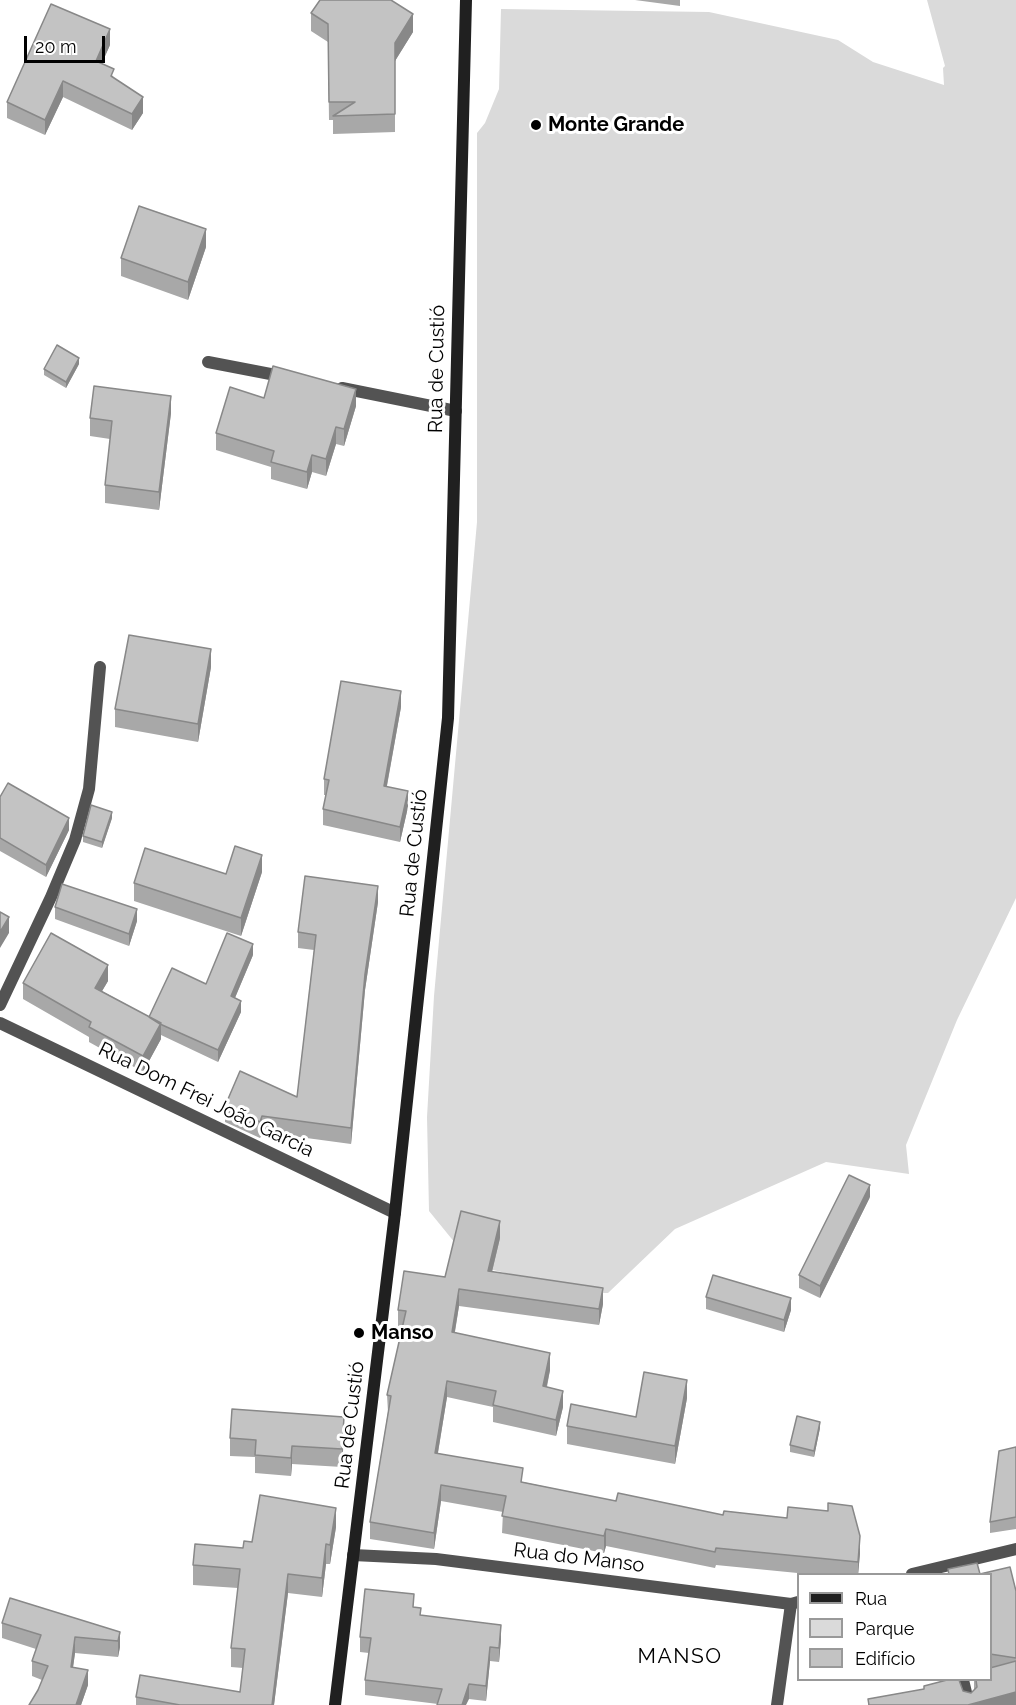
<!DOCTYPE html>
<meta charset="utf-8">
<style>
body{margin:0}
#map{position:relative;width:1016px;height:1705px;overflow:hidden;background:#fff;font-family:Raleway,sans-serif}
canvas{display:block}
.legend{position:absolute;left:797px;top:1573px;width:195px;height:108px;box-sizing:border-box;background:#fff;border:2px solid #999;margin:0;padding:8px 10px;list-style:none;font-size:18px;color:#000}
.legend li{display:flex;align-items:center;gap:12px;height:30px}
.legend b{width:30px;border:2px solid #999}
.scale{position:absolute;left:24px;top:36px;width:81px;height:27px;box-sizing:border-box;border:3px solid #000;border-top:0;padding-left:8px;font-size:18px;line-height:21px;white-space:nowrap;color:#000;-webkit-text-stroke:4px #fff;paint-order:stroke}
</style>
<div id="map">
<canvas width="1016" height="1705"></canvas>
<ul class="legend">
<li><b style="height:8px;background:#202020"></b>Rua</li>
<li><b style="height:16px;background:#dadada"></b>Parque</li>
<li><b style="height:16px;background:#c3c3c3"></b>Edifício</li>
</ul>
<div class="scale">20 m</div>
</div>
<script>
const g = document.querySelector('canvas').getContext('2d');
g.lineJoin = 'round';
function paint(path, color) { g.fillStyle = color; g.fill(path, 'evenodd'); }
const poly = rows => new Path2D(rows.map(r => 'M' + r).join(''));
function stroke(path, color, width, dash) { g.strokeStyle = color; g.lineWidth = width; g.lineCap = dash ? 'butt' : 'round'; g.setLineDash(dash || []); g.stroke(path); }
function drawText(font, color, halo, rows, align = 'center') {
  g.font = font + ' Raleway,sans-serif'; g.lineWidth = 6; g.setLineDash([]); g.textBaseline = 'middle'; g.strokeStyle = halo; g.fillStyle = color; for (const [text, x, y, turn = 0] of rows) {
    g.save(); g.translate(x, y); g.rotate((+turn || 0) * Math.PI / 180); g.textAlign = isNaN(turn) ? turn : align; if (halo) g.strokeText(text, 0, 0); g.fillText(text, 0, 0); g.restore();
  }
}
paint(poly([
 [927,0,1016,0,1016,898,957,1020,906,1145,909,1174,826,1162,675,1229,608,1293,587,1293,473,1265,429,1211,427,1117,434,996,477,522,477,133,485,123,499,89,501,9,709,12,838,40,873,62,944,85,943,68,945,66]
]), '#dadada');
stroke(poly([
 [208,362,286,377],
 [342,388,456,411]
]), '#535353', 12);
stroke(poly([
 [0,1005,51,897,75,840,89,789,100,667],
 [0,1023,395,1213],
 [353,1555,436,1559,791,1604,798,1602],
 [912,1574,1016,1549],
 [963,1680,969,1705],
 [777,1705,791,1604]
]), '#535353', 12);
stroke(poly([
 [335,1705,395,1213,448,718,466,0]
]), '#202020', 12);
paint(poly([
 [635,0,680,0,680,6],
 [311,13,413,32,395,61,395,132,333,134,333,120,329,120,328,42,311,31],
 [110,45,102,63,143,113,132,130,63,97,45,135,7,118,7,102],
 [206,247,188,300,121,276,121,258],
 [79,364,66,388,44,375,44,369],
 [264,398,356,406,344,446,336,444,326,476,312,472,307,489,271,479,271,467,216,450,216,433],
 [171,413,159,510,105,503,105,485,110,439,90,436,90,418],
 [211,667,198,742,115,727,115,709],
 [401,707,387,786,408,807,400,842,323,825,323,809,326,795,324,795,324,779],
 [0,797,69,830,46,877,0,851],
 [112,818,102,848,83,842,83,836],
 [262,872,241,936,134,901,134,883,226,874],
 [378,902,365,990,351,1144,262,1132,260,1138,225,1122,225,1106,297,1097,314,950,298,948,298,932],
 [55,907,137,921,129,946,55,919],
 [253,955,235,998,241,1012,218,1062,161,1035,161,1039,143,1072,89,1042,89,1037,23,999,23,983,108,981,102,991,149,1017,206,984],
 [870,1197,820,1298,799,1288,799,1275],
 [500,1238,492,1272,603,1304,599,1325,459,1306,455,1332,550,1370,547,1387,563,1407,556,1436,493,1422,493,1407,447,1397,438,1453,523,1482,860,1553,858,1575,818,1575,716,1565,715,1568,606,1546,604,1553,502,1533,503,1512,441,1501,434,1549,370,1539,370,1522,388,1412,387,1395,403,1327,398,1326,398,1310],
 [706,1297,791,1310,784,1332,706,1309],
 [687,1398,675,1464,567,1444,567,1426,636,1417],
 [820,1428,814,1457,790,1452,790,1445],
 [344,1435,342,1467,292,1464,291,1476,255,1473,255,1457,230,1456,230,1438],
 [1016,1447,1016,1529,990,1533,990,1522],
 [336,1527,330,1564,326,1564,322,1597,288,1593,274,1705,136,1705,136,1697,240,1692,243,1668,231,1667,231,1648,238,1588,193,1585,193,1565,243,1548,252,1542],
 [977,1563,980,1574,1010,1567,1016,1591,1016,1705,868,1705,868,1699,924,1690,924,1686,947,1680,959,1680,963,1691,971,1693,974,1690,974,1680,990,1680,990,1575,948,1575,948,1569],
 [414,1607,421,1615,501,1639,499,1662,490,1661,486,1701,469,1699,438,1704,365,1695,365,1680,369,1653,360,1652,360,1637],
 [2,1623,120,1632,120,1647,118,1657,75,1653,73,1667,88,1685,81,1705,29,1705,38,1690,42,1680,32,1676,32,1661,36,1649,2,1638]
]), '#a8a8a8');
paint(poly([
 [413,14,413,32,395,61,395,43],
 [110,29,110,45,96,76,96,61],
 [63,81,63,97,45,135,45,120],
 [143,97,143,113,132,130,132,114],
 [206,229,206,247,188,300,188,282],
 [79,358,79,364,66,388,66,382],
 [356,389,356,406,344,446,344,429],
 [171,396,171,413,159,510,159,492],
 [336,427,336,444,326,476,326,459],
 [312,455,312,472,307,489,307,472],
 [211,649,211,667,198,742,198,724],
 [401,691,401,707,384,801,384,786],
 [408,791,408,807,400,842,400,827],
 [112,812,112,818,102,848,102,842],
 [69,818,69,830,46,877,46,865],
 [262,855,262,872,241,936,241,918],
 [378,886,378,902,365,990,351,1144,351,1128,365,974],
 [137,909,137,921,129,946,129,934],
 [9,917,9,933,0,948,0,932],
 [253,944,253,955,231,1007,231,996],
 [108,965,108,981,95,1003,95,988],
 [241,1001,241,1012,218,1062,218,1050],
 [161,1023,161,1039,143,1072,143,1056],
 [262,1116,262,1132,260,1138,260,1122],
 [870,1185,870,1197,820,1298,820,1286],
 [500,1221,500,1238,488,1288,488,1271],
 [603,1288,603,1304,599,1325,599,1309],
 [459,1289,459,1306,452,1348,452,1332],
 [791,1298,791,1310,784,1332,784,1320],
 [550,1353,550,1370,543,1403,543,1386],
 [687,1380,687,1398,675,1464,675,1446],
 [447,1381,447,1397,435,1470,435,1453],
 [563,1391,563,1407,556,1436,556,1420],
 [344,1417,344,1435,342,1467,342,1449],
 [820,1422,820,1428,814,1457,814,1451],
 [292,1446,292,1464,291,1476,291,1458],
 [441,1485,441,1501,434,1549,434,1533],
 [336,1508,336,1527,330,1564,330,1545],
 [606,1529,606,1546,604,1553,604,1536],
 [860,1536,860,1553,858,1575,858,1562],
 [326,1544,326,1564,322,1597,322,1578],
 [288,1574,288,1593,274,1705,272,1705],
 [501,1625,501,1639,499,1662,499,1648],
 [120,1632,120,1647,118,1657,118,1641],
 [75,1637,75,1653,71,1682,71,1667],
 [490,1647,490,1661,486,1701,486,1686],
 [88,1670,88,1685,81,1705,76,1705],
 [469,1684,469,1699,466,1705,462,1705],
 [1016,1692,1016,1705,968,1705]
]), '#888');
const building = poly([
 [320,0,391,0,413,14,395,43,395,114,333,116,355,102,329,102,328,24,311,13,320,0],
 [51,4,110,29,96,61,114,69,111,76,143,97,132,114,63,81,45,120,7,102,51,4],
 [139,206,206,229,188,282,121,258,139,206],
 [57,345,79,358,66,382,44,369,57,345],
 [273,366,356,389,344,429,336,427,326,459,312,455,307,472,271,462,274,451,216,433,230,387,264,398,273,366],
 [94,386,171,396,159,492,105,485,112,421,90,418,94,386],
 [129,635,211,649,198,724,115,709,129,635],
 [341,681,401,691,384,786,408,791,400,827,323,809,329,780,324,779,341,681],
 [8,783,69,818,46,865,0,838,0,797,8,783],
 [91,805,112,812,102,842,83,836,91,805],
 [235,846,262,855,241,918,134,883,145,848,226,874,235,846],
 [305,876,378,886,365,974,351,1128,262,1116,260,1122,225,1106,240,1071,297,1097,316,935,298,932,305,876],
 [62,884,137,909,129,934,55,907,62,884],
 [0,912,9,917,0,932,0,912],
 [51,933,108,965,95,988,161,1023,143,1056,89,1027,91,1022,23,983,51,933],
 [227,933,253,944,231,996,241,1001,218,1050,160,1024,149,1017,172,968,206,984,227,933],
 [849,1175,870,1185,820,1286,799,1275,849,1175],
 [461,1211,500,1221,488,1271,603,1288,599,1309,459,1289,452,1332,550,1353,543,1386,563,1391,556,1420,493,1405,496,1391,447,1381,435,1453,523,1468,521,1482,616,1501,618,1493,723,1515,724,1511,787,1518,788,1507,828,1511,828,1503,852,1506,860,1536,858,1562,716,1548,715,1552,606,1529,604,1536,502,1516,506,1496,441,1485,434,1533,370,1522,391,1396,387,1395,406,1311,398,1310,404,1271,445,1277,461,1211],
 [713,1275,791,1298,784,1320,706,1297,713,1275],
 [644,1372,687,1380,675,1446,567,1426,571,1404,636,1417,644,1372],
 [232,1409,344,1417,342,1449,292,1446,291,1458,255,1455,256,1440,230,1438,232,1409],
 [797,1416,820,1422,814,1451,790,1445,797,1416],
 [1016,1447,1016,1517,990,1522,999,1451,1016,1447],
 [260,1495,336,1508,330,1545,326,1544,322,1578,288,1574,272,1705,180,1705,136,1697,140,1675,240,1692,245,1649,231,1648,240,1569,193,1565,195,1544,243,1548,244,1541,252,1542,260,1495],
 [977,1563,980,1574,1010,1567,1016,1591,1016,1658,990,1654,990,1575,949,1575,948,1569,977,1563],
 [365,1589,414,1594,413,1607,421,1608,420,1615,501,1625,499,1648,490,1647,486,1686,469,1684,462,1705,437,1705,442,1689,365,1680,371,1638,360,1637,365,1589],
 [10,1598,120,1632,118,1641,75,1637,71,1667,88,1670,76,1705,29,1705,38,1690,48,1666,32,1661,41,1635,2,1623,10,1598],
 [1016,1661,1016,1692,968,1705,869,1705,868,1699,924,1689,924,1686,947,1680,959,1680,963,1691,971,1693,977,1687,976,1680,990,1680,990,1668,1016,1661]
]);
paint(building, '#c3c3c3');
stroke(building, '#888', 1.5);
for (const [x, y, r, color] of [
 [536,125,6,"#000"],
 [359,1333,6,"#000"]
]) { const dot = new Path2D(); dot.arc(x, y, r, 0, 2 * Math.PI); g.fillStyle = color; g.fill(dot); stroke(dot, '#fff', 2); }
drawText('bold 20px', '#000', '#fff', [
 ["Monte Grande",548,125],
 ["Manso",371,1333]
], 'left');
drawText('20px', '#000', '#fff', [
 ["Rua de Custió",437,369,-89],
 ["Rua de Custió",414,853,-84],
 ["Rua Dom Frei João Garcia",206,1100,26],
 ["Rua de Custió",350,1425,-83],
 ["Rua do Manso",579,1558,7]
]);
g.letterSpacing = '1.5px';
drawText('21px', '#000', '#fff', [
 ["MANSO",680,1657]
]);
g.letterSpacing = '0px';
</script>
